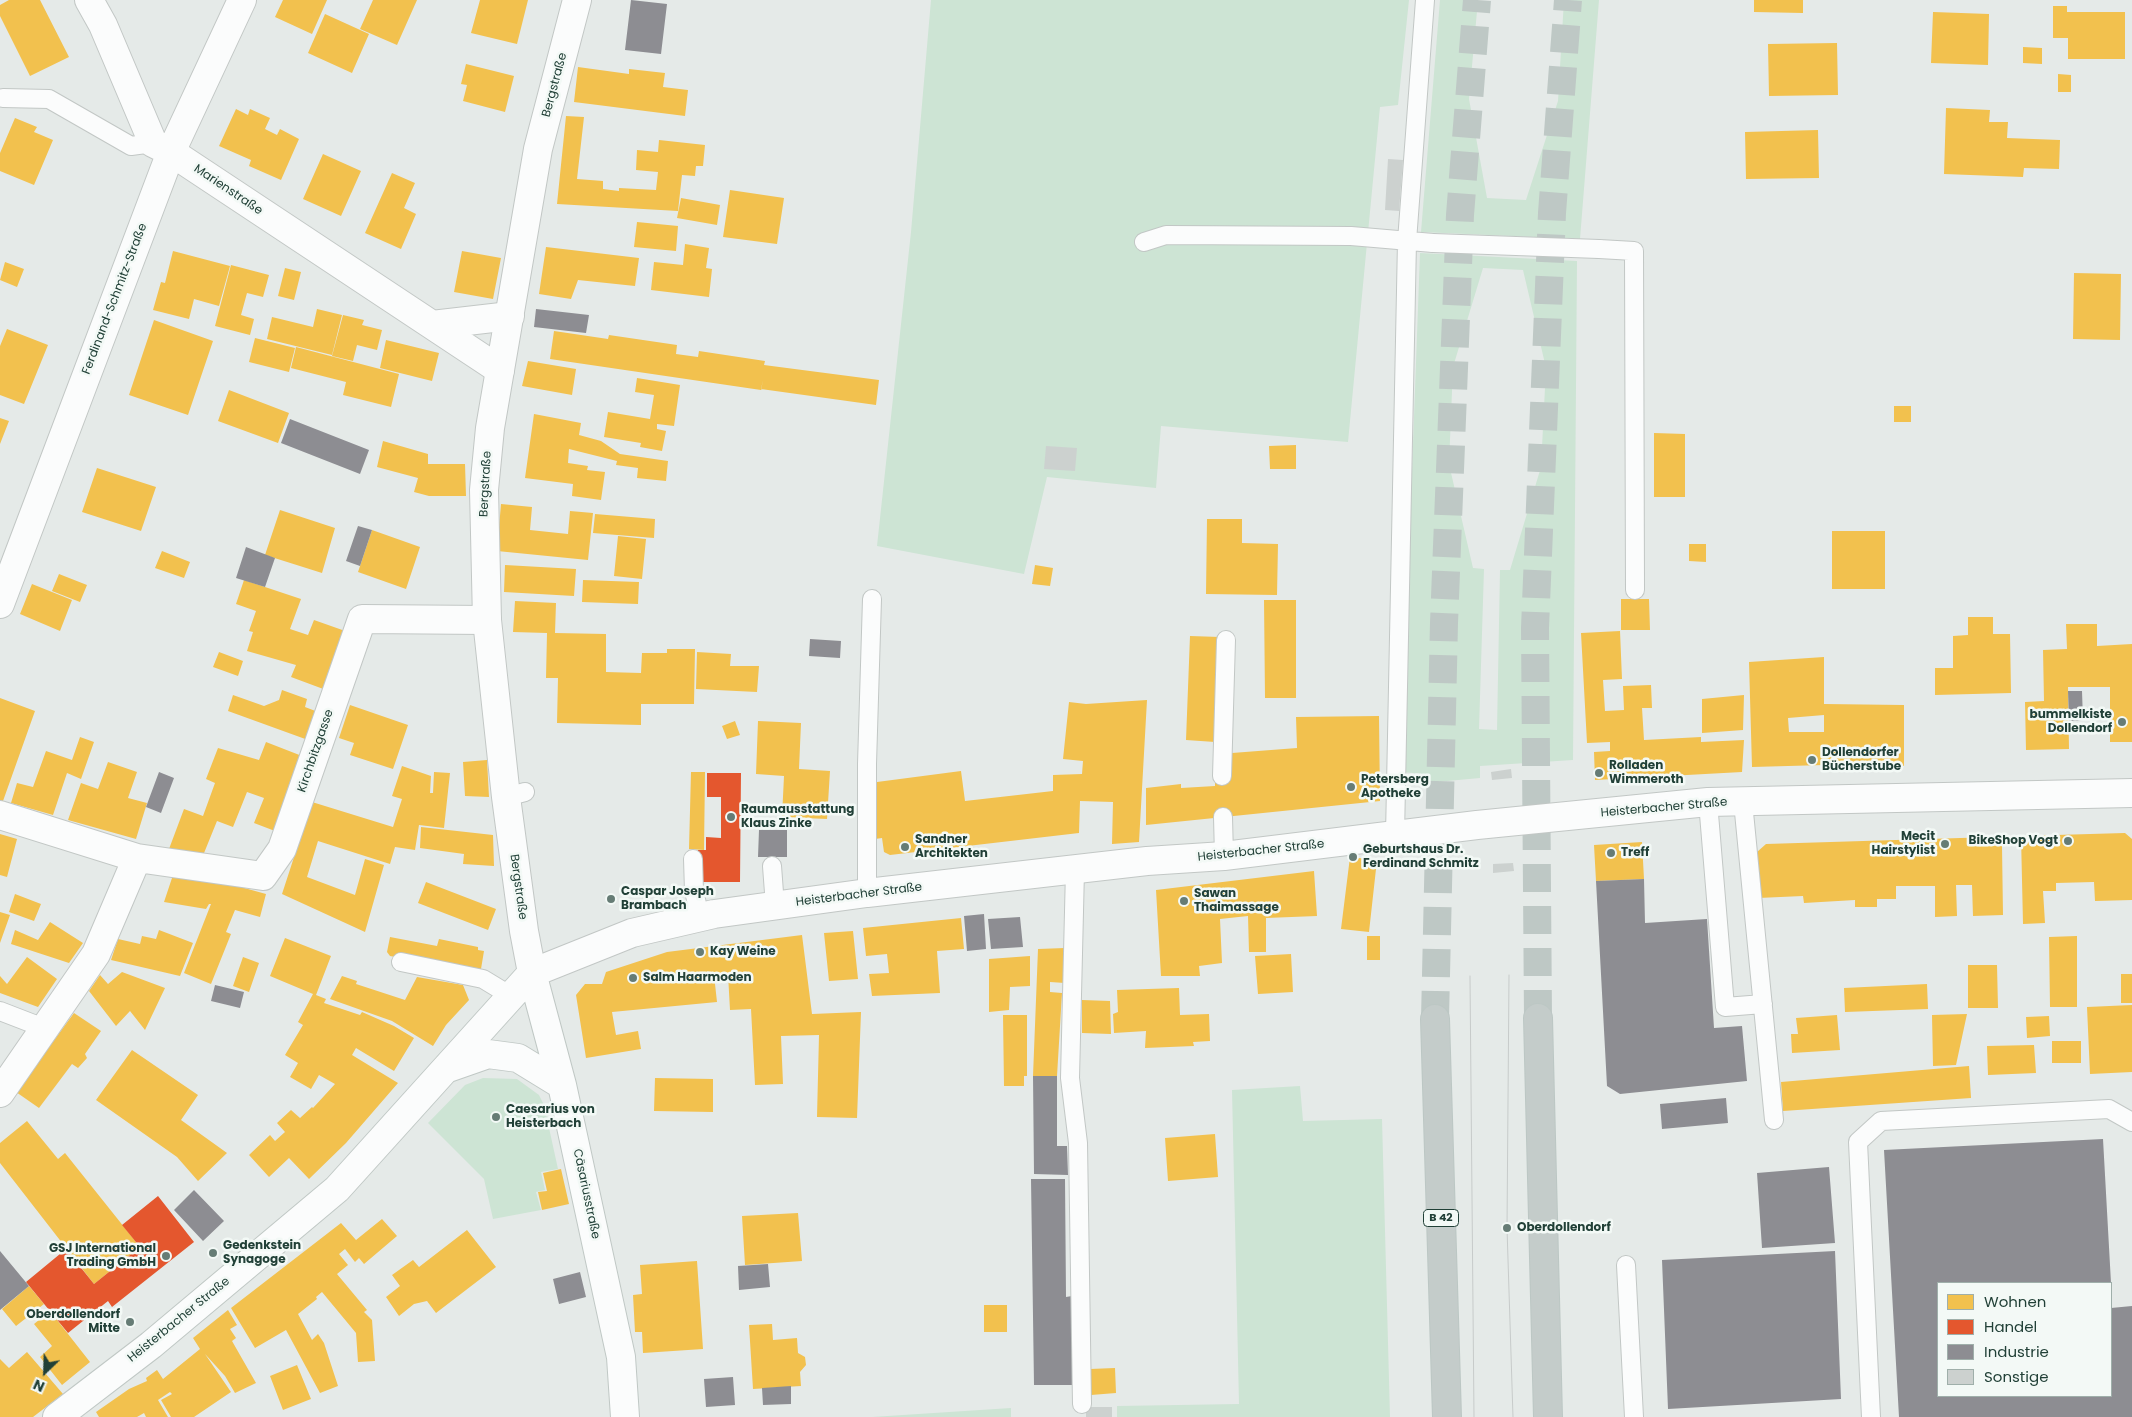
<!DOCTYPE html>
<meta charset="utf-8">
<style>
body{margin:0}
#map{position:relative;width:2132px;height:1417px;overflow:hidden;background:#e5eae8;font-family:Poppins,sans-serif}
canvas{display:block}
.legend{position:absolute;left:1937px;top:1282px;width:175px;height:115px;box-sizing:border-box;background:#f3f9f6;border:1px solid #9fafaa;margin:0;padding:6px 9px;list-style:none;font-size:15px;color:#214037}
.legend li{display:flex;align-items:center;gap:10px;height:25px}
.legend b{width:25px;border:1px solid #9fafaa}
.north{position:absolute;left:20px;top:1347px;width:50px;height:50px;-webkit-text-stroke:4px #f3f9f6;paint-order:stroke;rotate:204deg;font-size:14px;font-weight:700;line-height:20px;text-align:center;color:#214037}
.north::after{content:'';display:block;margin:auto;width:18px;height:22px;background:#214037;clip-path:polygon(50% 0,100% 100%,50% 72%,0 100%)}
</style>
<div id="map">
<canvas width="2132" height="1417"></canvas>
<ul class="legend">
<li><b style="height:14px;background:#f2c14e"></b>Wohnen</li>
<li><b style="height:14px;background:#e4572e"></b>Handel</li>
<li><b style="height:14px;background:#8d8d92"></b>Industrie</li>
<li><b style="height:14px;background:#ccd1cf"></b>Sonstige</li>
</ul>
<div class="north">N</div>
</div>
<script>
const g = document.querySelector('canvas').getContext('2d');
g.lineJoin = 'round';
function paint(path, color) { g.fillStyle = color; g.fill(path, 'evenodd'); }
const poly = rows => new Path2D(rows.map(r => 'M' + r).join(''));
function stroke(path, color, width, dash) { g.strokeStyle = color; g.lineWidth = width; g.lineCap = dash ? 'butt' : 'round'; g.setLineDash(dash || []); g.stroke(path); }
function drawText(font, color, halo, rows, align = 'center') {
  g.font = font + ' Poppins,sans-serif'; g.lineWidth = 5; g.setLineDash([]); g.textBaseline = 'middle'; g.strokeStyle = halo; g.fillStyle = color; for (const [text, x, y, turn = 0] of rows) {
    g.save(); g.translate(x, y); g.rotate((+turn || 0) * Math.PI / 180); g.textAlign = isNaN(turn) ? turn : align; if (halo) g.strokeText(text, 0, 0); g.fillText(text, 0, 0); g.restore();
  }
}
paint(poly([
 [931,0,1409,0,1398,105,1380,107,1348,442,1161,426,1156,488,1047,477,1024,574,877,546,911,232],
 [1440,0,1478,0,1469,99,1487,198,1526,200,1558,101,1564,0,1599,0,1580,239,1421,232],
 [1420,253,1577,261,1573,760,1480,766,1480,778,1425,783,1425,774,1401,772],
 [1483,268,1523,270,1546,368,1541,467,1510,570,1500,570,1497,730,1479,729,1484,569,1473,568,1449,464,1453,367],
 [483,1078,517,1079,539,1095,544,1105,558,1169,541,1172,545,1190,536,1192,541,1210,493,1219,484,1179,428,1123,465,1085],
 [1300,1086,1303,1121,1382,1119,1390,1417,1117,1417,1117,1406,1239,1404,1232,1090],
 [1011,1408,1011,1417,872,1417]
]), '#cde4d4');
paint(poly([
 [9,0,40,0,69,57,30,76,0,16,0,5],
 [283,0,327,0,312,34,275,17],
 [373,0,417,0,397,45,360,29],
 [480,0,528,0,517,44,471,33],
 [1754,0,1803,0,1803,13,1754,12],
 [2053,6,2067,6,2067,12,2125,12,2125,59,2068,59,2068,38,2053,38],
 [1933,12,1989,14,1988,65,1931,63],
 [325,14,369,34,352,73,308,53],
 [1837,43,1838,95,1769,96,1768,44],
 [2023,47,2042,48,2042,64,2023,63],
 [466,64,514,76,505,112,463,101,467,85,461,84],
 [578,67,629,74,629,69,665,73,663,87,688,90,685,116,574,102],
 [2058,74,2071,75,2071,92,2058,92],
 [1946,108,1990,110,1989,122,2008,122,2007,138,2060,140,2059,169,2024,168,2023,177,1944,174],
 [236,109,248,115,250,109,270,118,265,129,277,135,280,129,299,139,281,180,249,166,251,160,219,146],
 [566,116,584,117,577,179,603,181,603,189,619,191,619,188,656,190,658,172,636,170,637,150,658,152,659,140,705,145,703,166,696,166,695,176,682,175,678,211,557,204],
 [15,118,37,127,34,132,53,140,34,185,0,171,0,153],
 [1818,130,1819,178,1746,179,1745,132],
 [323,154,361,171,341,216,303,199],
 [392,173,415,183,404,208,416,214,401,249,365,233],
 [730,190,784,198,777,244,723,237],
 [681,198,720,205,717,225,677,218],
 [637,222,678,226,676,251,634,247],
 [685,244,709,248,706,268,712,269,709,297,651,290,654,262,683,265],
 [546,247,639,258,635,286,578,280,571,299,539,294],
 [173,251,230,266,219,306,194,299,189,319,153,310,161,282,165,283],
 [462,251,501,258,493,299,454,292],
 [5,262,24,269,17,287,0,280],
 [231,265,269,275,263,297,247,293,241,315,254,319,250,335,215,326],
 [285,268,301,272,294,300,278,296],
 [2074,273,2121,274,2120,340,2073,339],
 [317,309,342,315,332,355,267,339,272,317,313,327],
 [343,315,364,320,362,325,382,330,377,350,357,345,353,361,332,356],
 [154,320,213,341,188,415,129,395],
 [7,329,48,345,24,404,0,395,0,346],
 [554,331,608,339,609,335,677,345,676,354,698,357,697,363,699,351,765,361,764,365,879,380,876,405,761,389,763,380,761,390,550,359],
 [255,338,295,348,289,372,249,362],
 [386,340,439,353,432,381,380,368],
 [296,347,399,374,391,407,343,395,346,382,291,368],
 [528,361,576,369,572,395,522,386],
 [637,378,680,385,674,426,657,424,657,429,666,431,662,451,640,447,641,443,604,437,608,412,650,419,654,395,635,392],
 [229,390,289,413,278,443,218,421],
 [1894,406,1911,406,1911,422,1894,422],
 [534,414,581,423,579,435,601,441,620,454,668,461,666,481,637,478,638,468,616,465,617,461,569,449,568,463,588,466,587,470,605,472,601,500,572,496,573,484,525,478],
 [0,418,9,421,0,444],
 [1654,433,1685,434,1685,497,1654,497],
 [383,441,428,454,428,464,465,464,466,496,429,496,414,492,418,478,377,467],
 [1296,445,1296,469,1270,469,1269,446],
 [97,468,156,487,141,531,82,512],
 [501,504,532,507,530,530,568,534,570,511,593,513,588,560,497,551],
 [280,510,335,528,322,573,265,555],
 [595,514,655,519,654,538,593,533],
 [1207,519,1242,519,1242,543,1278,544,1277,595,1206,594],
 [372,530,420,547,406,589,358,572],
 [1832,531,1885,531,1885,589,1832,589],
 [618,536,646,539,642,579,614,576],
 [1689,544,1706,544,1706,562,1689,561],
 [162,551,190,562,184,578,155,568],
 [505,565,576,569,574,596,504,592],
 [1035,565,1053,568,1050,586,1032,584],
 [59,574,87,585,80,602,52,591],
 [244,580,301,599,290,629,308,635,314,620,348,632,326,690,291,677,296,665,247,651,253,632,249,631,256,611,236,604],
 [583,580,639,582,638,604,582,602],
 [32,584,72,600,60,631,20,614],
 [1621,599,1649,599,1650,630,1621,630],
 [1264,600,1296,600,1296,698,1265,698],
 [515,601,556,603,555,633,606,634,606,672,641,673,642,653,667,653,667,649,695,649,694,704,641,704,641,725,557,723,558,678,546,678,547,633,513,632],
 [1968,617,1993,617,1993,634,2010,634,2011,693,1935,695,1935,668,1953,668,1953,636,1968,635],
 [2066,624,2097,624,2097,646,2132,644,2132,742,2110,742,2110,687,2068,687,2069,749,2026,750,2025,702,2044,701,2043,650,2067,649],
 [1620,631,1622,679,1603,680,1605,711,1624,710,1623,686,1651,685,1652,708,1642,708,1644,740,1701,737,1701,742,1744,740,1742,772,1595,780,1594,752,1610,751,1610,742,1587,743,1581,633],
 [1190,636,1220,637,1215,742,1186,740],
 [219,652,243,661,238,676,213,667],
 [697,652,731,654,730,666,759,666,757,692,696,689],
 [1824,657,1824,704,1904,705,1904,766,1824,763,1824,765,1752,767,1749,662],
 [1824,715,1824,732,1789,732,1788,718],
 [282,690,307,699,305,707,318,712,308,740,228,711,233,695,264,706,279,700],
 [1744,695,1743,730,1702,733,1702,699],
 [0,698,35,711,3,801,0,800],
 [1147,700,1139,842,1112,844,1113,802,1080,801,1079,833,890,855,884,852,882,838,875,839,877,782,961,771,965,801,1053,791,1053,775,1082,774,1083,761,1063,759,1069,702,1086,704],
 [350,705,408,725,393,769,350,755,354,743,339,738],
 [1379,716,1380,801,1146,825,1146,788,1181,784,1181,788,1215,786,1215,776,1232,776,1232,753,1297,748,1296,717],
 [735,721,740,735,727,739,722,726],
 [758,721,801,723,799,769,830,771,827,819,782,817,784,776,756,774],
 [80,737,94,742,81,779,67,773,53,815,11,803,17,783,33,787,46,751,72,760],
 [266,742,302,756,275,831,254,823,264,798,247,792,233,827,217,821,202,858,169,849,184,809,203,816,215,783,206,779,218,748,259,760],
 [487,760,489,797,465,796,463,762],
 [108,762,137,772,128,798,147,803,136,839,68,820,81,783,98,789],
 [402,766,431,776,430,793,433,793,434,772,450,773,444,828,419,825,415,850,395,847,390,864,318,841,307,877,355,895,365,859,384,865,365,932,282,894,312,802,393,827,402,799,392,796],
 [691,772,705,772,704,850,689,849],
 [421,827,493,835,494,866,463,864,464,854,420,848],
 [2125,833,2132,839,2132,900,2095,901,2094,882,2056,883,2056,891,2043,891,2045,923,2023,924,2021,836],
 [0,834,17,839,7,877,0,875],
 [1993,837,2002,846,2003,915,1973,916,1972,885,1956,885,1957,916,1935,917,1935,886,1896,886,1896,899,1877,899,1877,907,1855,907,1855,900,1804,903,1803,896,1758,898,1757,852,1766,844],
 [1642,842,1644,879,1596,881,1594,845],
 [1350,857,1377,860,1369,932,1341,929],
 [1314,871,1317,916,1266,918,1266,952,1249,952,1248,916,1220,919,1222,963,1199,966,1200,976,1161,976,1156,890],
 [173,875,219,881,266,894,260,917,235,910,226,932,231,934,211,984,184,973,211,904,209,904,206,909,164,902],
 [426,882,496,909,488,930,418,903],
 [15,894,41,904,34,921,9,912],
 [0,912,10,915,0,943],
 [961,918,964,949,937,951,940,993,872,996,869,974,889,973,887,954,866,956,863,928],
 [50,922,83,943,69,963,11,944,15,930,38,940],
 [159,930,193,943,180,976,111,960,118,939,140,944,142,936,156,939],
 [853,931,858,979,829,981,824,933],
 [802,935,812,1014,861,1012,857,1118,817,1117,819,1035,781,1036,783,1084,755,1085,751,1009,730,1010,728,974,714,975,717,1002,612,1012,616,1035,638,1031,641,1049,586,1058,576,995,585,984,602,984,606,972,667,952],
 [1367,936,1380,936,1380,960,1367,960],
 [2077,936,2077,1007,2050,1007,2049,937],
 [390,937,437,946,439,939,478,947,478,950,484,951,481,969,475,968,474,972,390,956,387,952],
 [285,938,331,956,316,995,326,999,324,1003,360,1015,362,1012,394,1026,414,1038,394,1071,356,1048,352,1055,398,1083,346,1143,309,1179,289,1158,269,1177,249,1155,270,1135,275,1141,285,1132,277,1123,291,1110,300,1118,312,1107,313,1108,335,1084,319,1075,311,1089,290,1077,298,1063,285,1055,303,1025,298,1022,313,994,270,976],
 [1065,948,1065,983,1050,982,1050,992,1062,993,1057,1076,1033,1076,1038,949],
 [1291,954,1293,992,1258,994,1255,956],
 [1030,956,1030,986,1010,987,1009,1010,989,1012,989,959],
 [27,957,57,979,38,1007,0,993,0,976,7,984],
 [243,957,259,963,249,992,233,986],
 [1968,965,1997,965,1998,1008,1968,1008],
 [122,972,165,988,145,1030,130,1011,116,1026,89,991,100,975,108,984],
 [2121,974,2132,974,2132,1003,2121,1003],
 [342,976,357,981,356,984,405,1000,417,977,463,985,469,1000,446,1025,433,1046,392,1021,330,999],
 [1927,984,1928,1009,1845,1012,1844,988],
 [1179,988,1180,1015,1209,1014,1210,1041,1193,1042,1194,1046,1145,1048,1146,1031,1114,1033,1113,1014,1118,1012,1117,990],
 [1082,1000,1110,1001,1111,1034,1082,1033],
 [2132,1005,2132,1072,2090,1074,2087,1007],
 [74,1013,101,1031,85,1054,87,1058,78,1068,72,1064,39,1108,16,1092],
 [1967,1014,1956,1065,1933,1066,1932,1015],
 [1003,1015,1027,1015,1027,1076,1024,1076,1024,1086,1004,1086],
 [1837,1015,1840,1050,1792,1053,1791,1034,1798,1034,1796,1018],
 [2049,1016,2050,1036,2027,1038,2026,1017],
 [2052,1041,2081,1041,2081,1063,2052,1063],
 [2034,1045,2036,1073,1988,1075,1987,1046],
 [132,1050,198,1095,181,1120,227,1153,198,1181,177,1157,96,1100],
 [1969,1066,1971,1098,1783,1111,1781,1082],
 [655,1078,713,1079,713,1112,654,1111],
 [27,1121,58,1159,65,1153,140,1247,94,1284,0,1163,0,1143],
 [1215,1134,1218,1177,1168,1181,1165,1138],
 [561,1169,569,1204,542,1210,538,1192,547,1191,543,1173],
 [798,1213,802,1261,745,1265,742,1216],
 [382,1219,397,1236,364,1264,359,1258,355,1262,345,1249,339,1254,348,1265,337,1274,367,1310,364,1312,372,1320,375,1361,358,1362,356,1333,322,1292,316,1297,317,1299,298,1314,312,1340,318,1334,324,1343,338,1386,320,1393,286,1330,255,1348,231,1308,341,1223,356,1240],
 [467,1230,496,1267,436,1313,427,1301,414,1304,399,1316,386,1297,400,1286,392,1275,413,1260,419,1267],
 [697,1261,703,1349,643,1353,642,1332,635,1332,633,1295,642,1294,640,1265],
 [29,1286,44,1304,16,1326,2,1309],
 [984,1305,1007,1305,1007,1332,984,1332],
 [228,1310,237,1325,230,1329,236,1338,232,1341,256,1383,235,1393,225,1376,205,1354,231,1392,194,1417,171,1417,161,1400,172,1394,170,1392,158,1400,168,1417,146,1417,144,1413,137,1417,99,1417,96,1412,129,1389,147,1381,146,1378,157,1370,163,1379,200,1349,193,1338],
 [50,1311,90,1362,62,1385,40,1357,52,1346,34,1324],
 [772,1324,773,1340,797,1338,798,1353,805,1357,806,1365,800,1372,801,1386,753,1389,749,1325],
 [27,1352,63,1394,33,1417,0,1417,0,1359,9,1368],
 [297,1365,311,1399,283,1410,270,1376],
 [1115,1368,1116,1393,1091,1395,1090,1369]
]), '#f2c14e');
paint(poly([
 [707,773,741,773,740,882,698,882,698,850,706,850,706,837,721,838,721,797,707,797],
 [158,1196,194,1242,112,1307,108,1301,68,1333,26,1282,66,1249,94,1284,140,1247,122,1225]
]), '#e4572e');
paint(poly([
 [631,0,667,4,661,54,625,50],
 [536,309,589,315,586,333,534,327],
 [290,419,369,450,360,474,281,443],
 [358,526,372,530,360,566,346,561],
 [246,547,275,558,265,587,236,578],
 [810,639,841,641,840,658,809,656],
 [2068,691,2082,691,2083,720,2069,721],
 [159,772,174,778,161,813,146,807],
 [759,830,787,830,787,857,758,857],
 [1644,879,1645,923,1707,919,1714,1028,1742,1026,1747,1081,1620,1094,1607,1086,1596,881],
 [984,914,986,949,967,951,964,916],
 [1020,917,1023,947,991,949,988,919],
 [215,985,244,992,240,1008,211,1001],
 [1033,1076,1057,1076,1057,1146,1067,1146,1068,1175,1034,1174],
 [1726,1098,1728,1123,1662,1129,1660,1104],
 [2103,1139,2111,1283,1938,1283,1938,1396,2111,1396,2111,1308,2132,1306,2132,1417,1899,1417,1884,1150],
 [1829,1167,1835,1243,1762,1248,1757,1173],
 [1031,1179,1065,1179,1066,1297,1072,1296,1072,1385,1034,1385],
 [194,1190,224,1221,203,1241,174,1210],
 [0,1251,29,1286,0,1310],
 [1835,1251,1841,1399,1668,1409,1662,1260],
 [768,1264,770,1287,739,1290,738,1266],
 [580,1272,586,1297,559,1304,553,1279],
 [733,1377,735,1405,706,1407,704,1379],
 [791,1386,791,1404,763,1405,762,1388]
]), '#8d8d92');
paint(poly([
 [1388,159,1403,160,1399,211,1385,210],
 [1046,446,1077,448,1075,471,1044,469],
 [1511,769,1512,778,1492,780,1491,772],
 [1513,863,1514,871,1493,873,1493,864],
 [1086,1407,1112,1407,1112,1417,1086,1417]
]), '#ccd1cf');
stroke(poly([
 [1538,1018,1535,628,1552,213,1568,0],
 [1435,1019,1444,623,1460,215,1477,0]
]), '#bec8c5', 28, [28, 14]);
const service = poly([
 [3,98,49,99,131,146,153,143],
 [1144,242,1166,235,1351,236,1433,243],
 [1599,249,1634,251,1635,590],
 [1222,776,1226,640],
 [506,797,525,792],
 [1708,802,1725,1007,1763,1004],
 [1743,802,1774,1120],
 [1223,817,1224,856],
 [1395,835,1407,241,1425,0],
 [693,859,694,891,700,917],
 [772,866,775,906],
 [1075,870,1070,1078,1078,1143,1082,1404],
 [867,893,867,764,872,599],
 [401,962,483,979,511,996],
 [0,1011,44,1028],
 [1626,1265,1634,1417],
 [1871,1417,1858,1142,1881,1121,2109,1109,2132,1122]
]);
const minor = poly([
 [89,0,103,25,153,143,171,152,500,370],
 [432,325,510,316],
 [0,604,171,152,242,0],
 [0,815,137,858],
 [0,1093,96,954,137,858,263,876,282,849,362,619,487,620]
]);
const tertiary = poly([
 [577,0,538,149,490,428,484,490,487,620,506,797,524,931,532,973,632,933,714,914,867,893,1147,861,1224,856,1477,825,1708,802,2132,793]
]);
const secondary = poly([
 [532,973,562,1085,621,1357,625,1417],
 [448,1068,488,1054,518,1058,562,1085],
 [57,1417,151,1345,337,1189,532,973]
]);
const trunk = poly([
 [1538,1018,1548,1417],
 [1435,1019,1447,1417]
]);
stroke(service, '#c2c7c5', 20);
stroke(minor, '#c2c7c5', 30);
stroke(tertiary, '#c2c7c5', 30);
stroke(secondary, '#c0c8c5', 30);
stroke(trunk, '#bcc7c4', 30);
stroke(service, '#fbfcfc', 18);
stroke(minor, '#fbfcfc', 28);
stroke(tertiary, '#fbfcfc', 28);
stroke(secondary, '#fbfcfc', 28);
stroke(trunk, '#c4ccca', 28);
stroke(poly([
 [1509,975,1507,1228,1513,1417],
 [1470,976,1474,1417]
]), '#c7cbca', 1);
const serviceBridge = poly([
 [1433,243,1599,249]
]);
stroke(serviceBridge, '#c2c7c5', 20, []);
stroke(serviceBridge, '#fbfcfc', 18);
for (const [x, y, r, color] of [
 [2122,722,5,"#667c75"],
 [1812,760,5,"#667c75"],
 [1599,773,5,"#667c75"],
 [1351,787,5,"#667c75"],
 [731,817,5,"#667c75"],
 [2068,841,5,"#667c75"],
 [1945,844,5,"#667c75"],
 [905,847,5,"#667c75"],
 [1611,853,5,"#667c75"],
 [1353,857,5,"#667c75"],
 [611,899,5,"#667c75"],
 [1184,901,5,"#667c75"],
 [700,952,5,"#667c75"],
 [633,978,5,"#667c75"],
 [496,1117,5,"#667c75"],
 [1507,1228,5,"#667c75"],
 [213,1253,5,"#667c75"],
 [166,1256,5,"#667c75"],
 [130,1322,5,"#667c75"]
]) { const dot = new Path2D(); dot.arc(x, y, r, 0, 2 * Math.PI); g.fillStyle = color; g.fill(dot); stroke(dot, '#f3f9f6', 2); }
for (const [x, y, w] of [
 [1441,1218,35]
]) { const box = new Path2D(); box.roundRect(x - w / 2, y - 8.5, w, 17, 4); g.fillStyle = '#f3f9f6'; g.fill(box); stroke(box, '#214037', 1); }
drawText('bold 11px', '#214037', null, [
 ["B 42",1441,1218]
]);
drawText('12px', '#214037', '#f3f9f6', [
 ["Bergstraße",555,85,-75],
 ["Marienstraße",228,190,34],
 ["Ferdinand-Schmitz-Straße",115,299,-69],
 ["Bergstraße",486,484,-87],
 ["Kirchbitzgasse",316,751,-71],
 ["Heisterbacher Straße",1664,808,-5],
 ["Heisterbacher Straße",1261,851,-6],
 ["Bergstraße",518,887,82],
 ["Heisterbacher Straße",859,895,-7],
 ["Cäsariusstraße",586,1194,78],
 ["Heisterbacher Straße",179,1320,-39]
]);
drawText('bold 12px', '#214037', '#f3f9f6', [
 ["bummelkiste",2112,715,"right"],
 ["Dollendorf",2112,729,"right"],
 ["Dollendorfer",1822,753],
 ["Bücherstube",1822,767],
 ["Rolladen",1609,766],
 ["Wimmeroth",1609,780],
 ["Petersberg",1361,780],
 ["Apotheke",1361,794],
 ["Raumausstattung",741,810],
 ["Klaus Zinke",741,824],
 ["Mecit",1935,837,"right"],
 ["Hairstylist",1935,851,"right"],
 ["Sandner",915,840],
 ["Architekten",915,854],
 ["BikeShop Vogt",2058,841,"right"],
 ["Geburtshaus Dr.",1363,850],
 ["Ferdinand Schmitz",1363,864],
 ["Treff",1621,853],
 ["Caspar Joseph",621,892],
 ["Brambach",621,906],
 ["Sawan",1194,894],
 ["Thaimassage",1194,908],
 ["Kay Weine",710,952],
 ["Salm Haarmoden",643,978],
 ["Caesarius von",506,1110],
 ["Heisterbach",506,1124],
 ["Oberdollendorf",1517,1228],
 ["Gedenkstein",223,1246],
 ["Synagoge",223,1260],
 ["GSJ International",156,1249,"right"],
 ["Trading GmbH",156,1263,"right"],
 ["Oberdollendorf",120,1315,"right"],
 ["Mitte",120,1329,"right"]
], 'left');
</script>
